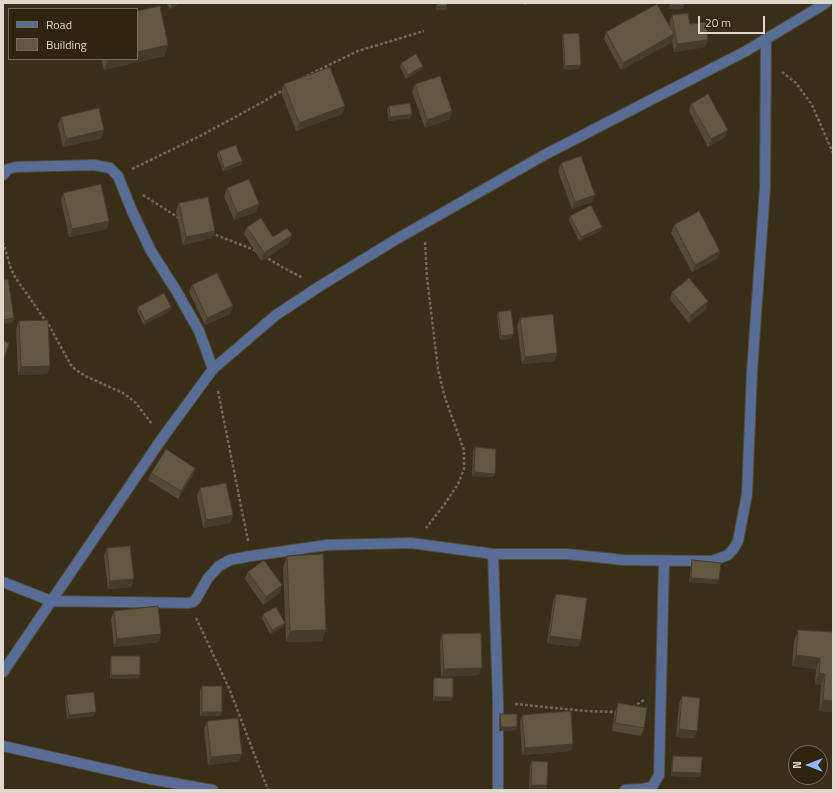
<!DOCTYPE html>
<style>
body{margin:0}
#map{position:relative;width:836px;height:793px;overflow:hidden;background:#392f19;font-family:"Titillium Web",sans-serif}
canvas{display:block}
.frame{position:absolute;inset:0;border:4px solid #dfd9cc;pointer-events:none}
.legend{position:absolute;left:8px;top:8px;width:130px;height:52px;box-sizing:border-box;background:#2f250f;border:1px solid #756d5b;margin:0;padding:5px 7px;list-style:none;font-size:12px;color:#dfd9cc}
.legend li{display:flex;align-items:center;gap:8px;height:20px}
.legend b{width:20px;border:1px solid #756d5b}
.north{position:absolute;left:788px;top:745px;width:40px;height:40px;box-sizing:border-box;background:#2f250f;border:1px solid #756d5b;border-radius:50%;rotate:270deg;font-size:11px;font-weight:700;line-height:16px;text-align:center;color:#dfd9cc}
.north::after{content:'';display:block;margin:auto;width:14px;height:18px;background:#91b8fd;clip-path:polygon(50% 0,100% 100%,50% 72%,0 100%)}
.scale{position:absolute;left:698px;top:16px;width:67px;height:18px;box-sizing:border-box;border:2px solid #dfd9cc;border-top:0;padding-left:5px;font-size:12px;line-height:14px;white-space:nowrap;color:#dfd9cc;-webkit-text-stroke:3px #2f250f;paint-order:stroke}
</style>
<div id="map">
<canvas width="836" height="793"></canvas>
<div class="frame"></div>
<ul class="legend">
<li><b style="height:5px;background:#576d96"></b>Road</li>
<li><b style="height:11px;background:#62573f"></b>Building</li>
</ul>
<div class="north">N</div>
<div class="scale">20 m</div>
</div>
<script>
const g = document.querySelector('canvas').getContext('2d');
g.lineJoin = 'round';
const poly = rows => new Path2D(rows.map(r => 'M' + r).join(''));
function stroke(path, color, width, dash) { g.strokeStyle = color; g.lineWidth = width; g.lineCap = dash ? 'butt' : 'round'; g.setLineDash(dash || []); g.stroke(path); }
function paint(path, color) { g.fillStyle = color; g.fill(path, 'evenodd'); }
const minor = poly([
 [3,175,8,169,16,167,94,165,110,168,118,176,132,211,151,251,177,292,199,331,213,369],
 [493,554,498,703,498,790],
 [3,582,51,601,188,603,193,602,196,599,208,578,219,566,230,560,251,556,327,545,411,543,493,554,567,554,624,560,712,561,728,555,734,548,738,541,747,494,752,371,765,188,766,39],
 [3,672,163,437,213,369,276,315,320,286,395,240,546,154,746,51,826,3],
 [3,746,150,779,213,790],
 [625,790,642,789,652,787,659,775,664,561]
]);
stroke(minor, '#544a36', 12);
stroke(poly([
 [782,72,796,83,812,105,833,153],
 [302,78,358,51,424,31],
 [132,169,202,135,261,103,285,89],
 [143,195,179,218],
 [211,233,257,251],
 [3,242,11,269,15,277,50,327,72,367,85,376,123,393,135,402,152,424],
 [425,242,427,278,438,369,445,398,464,450,464,469,458,484,444,505,426,528],
 [264,256,282,267,303,278],
 [218,391,248,541],
 [196,618,229,688,268,790],
 [515,704,586,711,617,712],
 [633,707,644,700]
]), '#706855', 2.5, [3, 2]);
stroke(minor, '#576d96', 10);
paint(poly([
 [166,3,180,3,170,9],
 [436,3,447,3,447,6,446,10,436,10],
 [519,3,527,3,526,5],
 [672,15,690,24,705,47,674,52,672,41,672,42,621,70,604,39,606,32,670,26,669,23],
 [563,34,579,69,564,70,562,38],
 [168,45,164,56,104,70,101,59,137,59],
 [401,63,422,69,406,79,400,67],
 [284,84,345,106,342,114,296,131,281,92],
 [415,84,452,111,450,119,425,128,412,92],
 [691,104,725,137,708,147,689,111],
 [389,106,412,114,410,118,389,121,387,110],
 [61,117,102,138,63,147,58,125],
 [219,151,242,161,241,165,223,171,217,155],
 [561,163,592,202,572,209,558,171],
 [227,188,259,204,256,212,234,220,224,196],
 [63,193,109,221,107,229,69,237,61,200],
 [179,203,212,238,183,245,176,211],
 [570,216,602,227,600,231,579,241,569,220],
 [674,225,720,251,718,258,692,272,671,233],
 [247,227,273,237,292,235,289,243,261,261,244,234],
 [192,285,233,306,230,314,205,325,189,292],
 [672,292,706,309,689,323,670,300],
 [138,307,171,307,170,311,144,325,137,311],
 [498,312,512,338,500,340,497,316],
 [520,318,555,361,522,364,517,326],
 [19,321,50,366,47,374,18,375,16,329],
 [475,447,493,477,472,476,473,451],
 [195,468,193,475,178,499,148,480,151,473],
 [200,488,233,515,230,523,203,528,197,496],
 [107,548,134,579,131,587,108,589,104,556],
 [287,556,322,641,286,642,283,567],
 [692,560,718,584,689,582,691,564],
 [248,572,280,593,263,605,245,579],
 [556,594,581,640,578,647,547,643,553,602],
 [114,611,159,642,114,647,111,619],
 [263,614,285,623,283,627,270,634,262,618],
 [798,630,833,632,833,712,819,711,821,685,815,684,816,669,792,666,794,641],
 [442,634,479,675,441,677,440,642],
 [111,656,140,675,138,678,110,679,110,660],
 [434,678,451,701,433,701,433,681],
 [202,686,220,716,200,716,200,690],
 [66,695,94,716,67,719,65,698],
 [682,696,694,738,676,737,679,704],
 [618,703,644,728,641,736,612,731,615,711],
 [500,714,517,727,516,730,499,731,499,718],
 [522,715,571,751,522,755,520,722],
 [207,721,239,761,208,765,204,729],
 [673,756,701,773,700,777,671,776,672,760],
 [532,761,547,785,546,789,529,789,530,765]
]), '#544b36');
paint(poly([
 [172,3,180,3,170,9],
 [670,5,684,5,683,9,668,9],
 [437,6,447,6,446,10,436,10],
 [674,34,672,42,621,70,623,63],
 [708,40,705,47,674,52,677,44],
 [168,45,164,56,104,70,108,59,137,59,137,52],
 [581,65,579,69,564,70,565,66],
 [423,66,422,69,406,79,408,75],
 [345,106,342,114,296,131,299,123],
 [452,111,450,119,425,128,427,120],
 [412,114,410,118,389,121,390,117],
 [104,130,102,138,63,147,66,139],
 [728,130,725,137,708,147,711,139],
 [242,161,241,165,223,171,224,168],
 [595,195,592,202,572,209,575,202],
 [259,204,256,212,234,220,237,213],
 [109,221,107,229,69,237,72,229],
 [602,227,600,231,579,241,581,237],
 [215,231,212,238,183,245,186,237],
 [292,235,289,243,261,261,264,253],
 [720,251,718,258,692,272,695,265],
 [708,301,706,309,689,323,691,315],
 [233,306,230,314,205,325,207,318],
 [171,307,170,311,144,325,145,321],
 [14,318,13,322,3,324,3,320],
 [514,334,512,338,500,340,501,336],
 [557,353,555,361,522,364,525,357],
 [50,366,47,374,18,375,21,367],
 [195,468,193,475,178,499,181,491],
 [474,472,495,474,493,477,472,476],
 [233,515,230,523,203,528,206,520],
 [691,578,719,580,718,584,689,582],
 [134,579,131,587,108,589,110,581],
 [282,585,280,593,263,605,266,597],
 [285,623,283,627,270,634,272,630],
 [326,630,322,641,286,642,290,631],
 [161,634,159,642,114,647,117,639],
 [550,636,581,640,578,647,547,643],
 [796,655,820,658,816,669,792,666],
 [482,668,479,675,441,677,444,669],
 [819,673,825,674,821,685,815,684],
 [111,675,140,675,138,678,110,679],
 [434,697,453,697,451,701,433,701],
 [823,700,833,701,833,712,819,711],
 [96,712,94,716,67,719,69,715],
 [202,712,222,712,220,716,200,716],
 [501,727,517,727,516,730,499,731],
 [679,729,697,731,694,738,676,737],
 [573,744,571,751,522,755,525,748],
 [242,754,239,761,208,765,211,757],
 [672,772,701,773,700,777,671,776],
 [531,785,547,785,546,789,529,789]
]), '#453d2c');
const building = poly([
 [437,3,447,3,447,6,437,6,437,3],
 [670,3,684,3,684,5,670,5,670,3],
 [657,4,674,34,623,63,606,32,657,4],
 [160,6,168,45,137,52,137,11,160,6],
 [688,13,690,24,706,22,708,40,677,44,672,15,688,13],
 [579,33,581,65,565,66,563,34,579,33],
 [416,54,423,66,408,75,401,63,416,54],
 [330,67,345,106,299,123,284,84,330,67],
 [440,76,452,111,427,120,415,84,440,76],
 [708,94,728,130,711,139,691,104,708,94],
 [410,103,412,114,390,117,389,106,410,103],
 [99,108,104,130,66,139,61,117,99,108],
 [236,145,242,161,224,168,219,151,236,145],
 [581,156,595,195,575,202,561,163,581,156],
 [249,179,259,204,237,213,227,188,249,179],
 [101,184,109,221,72,229,63,193,101,184],
 [208,197,215,231,186,237,179,203,208,197],
 [591,205,602,227,581,237,570,216,591,205],
 [699,211,720,251,695,265,674,225,699,211],
 [261,218,273,237,287,228,292,235,264,253,247,227,261,218],
 [217,273,233,306,207,318,192,285,217,273],
 [689,278,708,301,691,315,672,292,689,278],
 [8,279,14,318,3,320,3,280,8,279],
 [164,293,171,307,145,321,138,307,164,293],
 [511,310,514,334,501,336,498,312,511,310],
 [553,314,557,353,525,357,520,318,553,314],
 [48,320,50,366,21,367,19,321,48,320],
 [3,340,9,343,3,363,3,340],
 [475,447,496,449,495,474,474,472,475,447],
 [166,449,195,468,181,491,151,473,166,449],
 [226,483,233,515,206,520,200,488,226,483],
 [130,546,134,579,110,581,107,548,130,546],
 [323,554,326,630,290,631,287,556,323,554],
 [264,560,282,585,266,597,248,572,264,560],
 [692,560,721,563,719,580,691,578,692,560],
 [556,594,587,598,581,640,550,636,556,594],
 [158,606,161,634,117,639,114,611,158,606],
 [276,607,285,623,272,630,263,614,276,607],
 [798,630,833,632,833,701,823,700,825,674,819,673,820,658,796,655,798,630],
 [481,633,482,668,444,669,442,634,481,633],
 [111,656,140,656,140,675,111,675,111,656],
 [434,678,453,678,453,697,434,697,434,678],
 [202,686,222,686,222,712,202,712,202,686],
 [94,692,96,712,69,715,66,695,94,692],
 [682,696,700,698,697,731,679,729,682,696],
 [618,703,647,708,644,728,615,723,618,703],
 [571,711,573,744,525,748,522,715,571,711],
 [500,714,517,714,517,727,501,727,500,714],
 [238,718,242,754,211,757,207,721,238,718],
 [673,756,702,757,701,773,672,772,673,756],
 [532,761,548,762,547,785,531,785,532,761]
]);
paint(building, '#62573f');
stroke(building, '#453d2c', 1);
</script>
